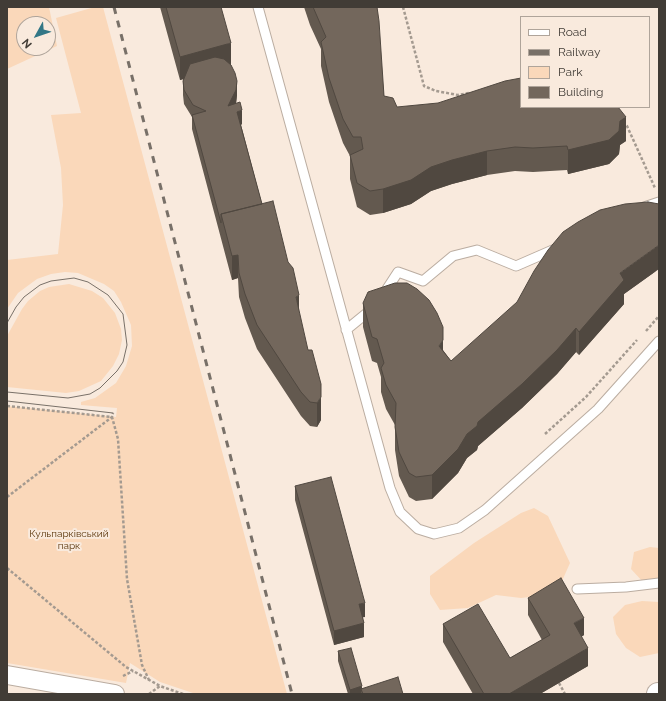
<!DOCTYPE html>
<meta charset="utf-8">
<style>
body{margin:0}
#map{position:relative;width:666px;height:701px;overflow:hidden;background:#f9eadd;font-family:Raleway,sans-serif}
canvas{display:block}
.frame{position:absolute;inset:0;border:8px solid #413c36;pointer-events:none}
.legend{position:absolute;left:520px;top:16px;width:130px;height:92px;box-sizing:border-box;background:#f9eadd;border:1px solid #afa49a;margin:0;padding:5px 7px;list-style:none;font-size:12px;color:#413c36}
.legend li{display:flex;align-items:center;gap:8px;height:20px}
.legend b{width:20px;border:1px solid #afa49a}
.north{position:absolute;left:16px;top:16px;width:40px;height:40px;box-sizing:border-box;background:#f9eadd;border:1px solid #afa49a;border-radius:50%;rotate:230deg;font-size:11px;font-weight:700;line-height:16px;text-align:center;color:#413c36}
.north::after{content:'';display:block;margin:auto;width:14px;height:18px;background:#337786;clip-path:polygon(50% 0,100% 100%,50% 72%,0 100%)}
</style>
<div id="map">
<canvas width="666" height="701"></canvas>
<div class="frame"></div>
<ul class="legend">
<li><b style="height:5px;background:#fff"></b>Road</li>
<li><b style="height:5px;background:#787068"></b>Railway</li>
<li><b style="height:11px;background:#fad8ba"></b>Park</li>
<li><b style="height:11px;background:#73675c"></b>Building</li>
</ul>
<div class="north">N</div>
</div>
<script>
const g = document.querySelector('canvas').getContext('2d');
g.lineJoin = 'round';
function paint(path, color) { g.fillStyle = color; g.fill(path, 'evenodd'); }
const poly = rows => new Path2D(rows.map(r => 'M' + r).join(''));
function stroke(path, color, width, dash) { g.strokeStyle = color; g.lineWidth = width; g.lineCap = dash ? 'butt' : 'round'; g.setLineDash(dash || []); g.stroke(path); }
function drawText(font, color, halo, rows, align = 'center') {
  g.font = font + ' Raleway,sans-serif'; g.lineWidth = 4; g.setLineDash([]); g.textBaseline = 'middle'; g.strokeStyle = halo; g.fillStyle = color; for (const [text, x, y, turn = 0] of rows) {
    g.save(); g.translate(x, y); g.rotate((+turn || 0) * Math.PI / 180); g.textAlign = isNaN(turn) ? turn : align; if (halo) g.strokeText(text, 0, 0); g.fillText(text, 0, 0); g.restore();
  }
}
paint(poly([
 [7,7,49,7,57,46,7,69],
 [24,24,48,24,48,48,24,48],
 [95,7,103,7,287,694,196,694,160,682,130,663,126,683,7,663,7,406,116,417,117,408,81,405,81,402,95,398,116,383,126,366,132,346,131,325,121,302,114,291,104,284,78,273,65,272,51,274,37,279,18,293,7,309,7,260,58,254,63,205,61,168,51,115,81,113,56,18],
 [69,284,92,291,103,298,115,313,121,329,122,340,119,354,113,366,101,381,79,391,66,393,7,387,7,336,22,309,28,301,40,291,49,287],
 [534,508,548,516,570,563,562,581,546,595,521,598,496,595,468,608,440,610,430,594,430,576,474,543,521,513],
 [650,547,659,548,659,581,643,582,631,569,634,552],
 [642,601,659,602,659,653,640,657,626,648,616,634,613,617,625,605]
]), '#fad8ba');
const lane = poly([
 [258,7,390,488,400,512,418,529,434,534,459,528,485,510,598,409,659,341],
 [644,207,659,202],
 [383,295,398,272,423,281,453,256,477,250,516,266,555,249],
 [346,330,373,308],
 [577,589,626,587,659,583]
]);
const street = poly([
 [7,675,115,694]
]);
const primary = poly([
 [658,694,659,694]
]);
stroke(lane, '#bbada1', 11);
stroke(street, '#bbada1', 20);
stroke(primary, '#bbada1', 24);
stroke(poly([
 [403,7,424,86,436,91,458,95,469,93],
 [623,122,627,126,655,188],
 [646,331,659,316],
 [7,406,112,417,118,439,127,579,142,665,149,680],
 [545,434,586,397,637,340],
 [7,497,112,417,113,413],
 [7,568,126,667,160,686],
 [123,676,133,671],
 [559,683,565,694],
 [149,694,160,686,183,694]
]), '#a49a90', 2.5, [3, 2]);
stroke(lane, '#fff', 9);
stroke(street, '#fff', 18);
stroke(primary, '#fff', 22);
stroke(poly([
 [7,323,16,307,24,297,40,285,51,281,74,278,88,282,108,295,123,314,127,345,123,362,117,371,100,388,90,394,68,398,7,392],
 [7,401,113,413]
]), '#787068', 1);
stroke(poly([
 [114,7,292,694]
]), '#787068', 3, [7, 7]);
paint(poly([
 [160,7,221,7,231,65,237,95,236,103,242,124,241,125,262,204,299,313,321,420,317,427,310,426,301,416,257,349,245,318,239,297,238,278,232,280,192,129,192,117,184,104,183,95,183,79,180,80],
 [304,7,377,7,384,96,397,107,626,141,620,145,619,154,609,164,568,174,567,170,533,172,515,171,487,175,452,184,431,191,411,204,383,213,370,215,357,207,350,179,350,156,343,143,329,102,321,66,321,49,310,25],
 [656,271,624,294,624,304,579,355,576,352,557,374,522,408,478,446,477,450,467,458,458,473,432,499,416,501,409,497,399,476,395,450,395,425,386,409,381,392,381,377,377,363,372,361,363,327,363,303,443,350,451,361],
 [295,486,365,617,363,617,364,637,334,645,295,500],
 [528,598,584,635,581,637,588,666,540,694,473,694,443,642,443,624,510,658,542,640,528,615],
 [338,651,362,688,403,694,348,694,338,661]
]), '#63594f');
paint(poly([
 [231,43,231,67,180,80,180,57],
 [237,81,237,95,236,104,228,106],
 [242,110,242,124,237,126,237,112],
 [626,117,626,141,620,145,619,154,609,164,568,174,568,150],
 [487,151,487,175,452,184,431,191,411,204,383,213,383,189,431,167,452,160],
 [659,245,659,269,624,294,624,304,579,355,579,332,620,273],
 [238,255,238,278,232,280,232,256],
 [299,295,299,319,296,297],
 [576,328,576,352,557,374,522,408,478,446,477,450,467,458,458,473,432,499,432,475,478,422],
 [443,340,443,364,439,346],
 [321,397,321,420,317,427,317,403],
 [365,603,365,617,359,618,359,604],
 [584,618,584,635,574,641,574,623],
 [364,623,364,637,334,645,334,631],
 [588,648,588,666,540,694,509,694],
 [362,686,362,692,361,689,361,694,350,694,350,690]
]), '#504840');
const building = poly([
 [166,7,221,7,231,43,180,57,166,7],
 [313,7,377,7,379,21,384,96,393,98,397,107,438,103,505,81,521,78,521,107,618,107,626,117,620,121,619,131,609,140,568,150,567,146,533,148,515,147,487,151,452,160,431,167,411,180,383,189,370,191,357,183,350,155,363,149,361,137,353,137,343,119,329,78,321,42,326,37,313,7],
 [215,57,224,59,231,65,235,73,237,81,236,90,228,106,240,102,242,110,237,112,262,204,221,214,221,223,192,115,206,111,193,105,184,90,183,81,190,64,215,57],
 [273,201,288,262,293,268,299,295,296,297,308,350,312,350,321,384,321,397,317,403,310,402,301,392,257,325,245,294,239,273,238,255,232,256,221,214,273,201],
 [648,202,659,204,659,245,620,273,624,280,579,332,576,328,557,350,522,384,478,422,477,426,467,434,458,449,432,475,416,477,409,473,399,452,395,427,396,403,386,385,381,368,384,363,377,339,372,337,363,303,368,292,395,283,407,283,417,289,429,300,437,313,443,327,443,340,439,346,451,361,517,302,534,271,548,250,563,232,578,222,600,210,625,204,648,202],
 [331,477,365,603,359,604,364,623,334,631,295,486,331,477],
 [561,578,584,618,574,623,588,648,509,694,484,694,443,624,478,604,510,658,550,635,528,598,561,578],
 [351,648,362,686,350,690,338,651,351,648],
 [398,677,403,694,363,694,361,689,398,677]
]);
paint(building, '#73675c');
stroke(building, '#504840', 1);
drawText('10px', '#5c370c', '#f9eadd', [
 ["Кульпарківський",69,534],
 ["парк",69,546]
]);
</script>
